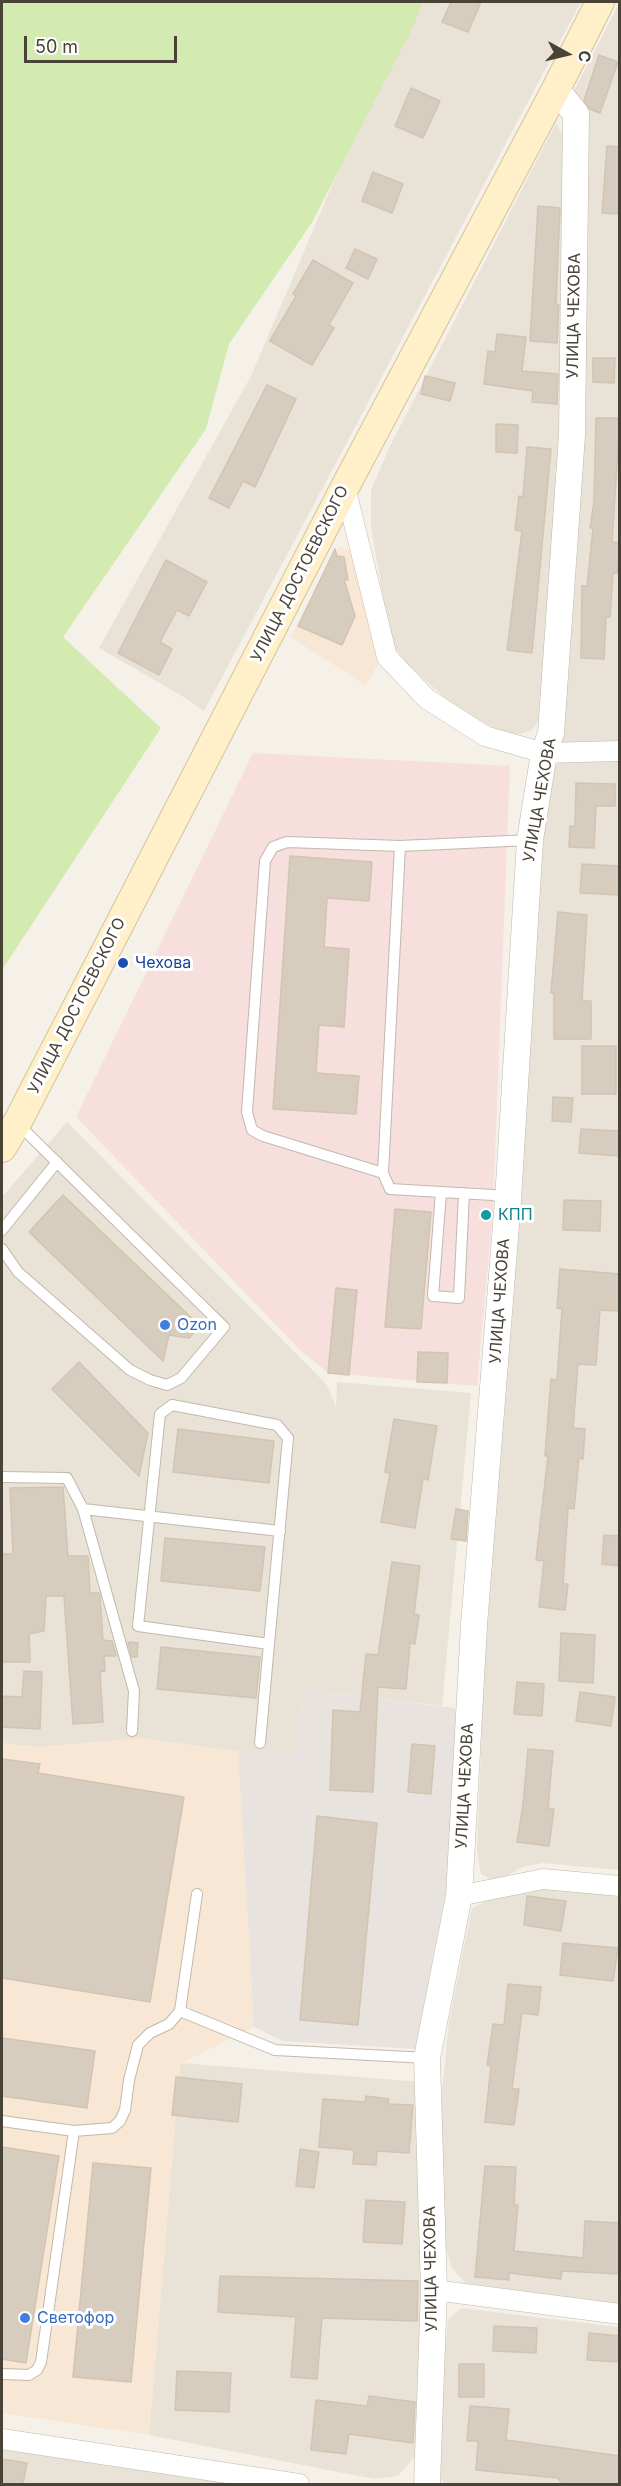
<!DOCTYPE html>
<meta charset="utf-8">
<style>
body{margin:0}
#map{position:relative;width:621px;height:2486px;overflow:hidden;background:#f5f1e9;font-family:Inter,sans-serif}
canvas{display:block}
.frame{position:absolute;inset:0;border:3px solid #494237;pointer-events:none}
.north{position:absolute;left:537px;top:24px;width:60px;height:60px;-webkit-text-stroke:4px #fff;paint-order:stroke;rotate:98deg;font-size:16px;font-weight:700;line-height:24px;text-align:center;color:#494237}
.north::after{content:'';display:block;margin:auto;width:21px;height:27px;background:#494237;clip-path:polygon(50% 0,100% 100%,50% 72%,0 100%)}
.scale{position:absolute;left:24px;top:36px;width:153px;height:27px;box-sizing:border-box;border:3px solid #494237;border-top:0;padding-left:8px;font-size:18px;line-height:21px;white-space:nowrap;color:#494237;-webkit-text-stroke:4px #fff;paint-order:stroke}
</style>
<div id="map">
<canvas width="621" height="2486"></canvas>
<div class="frame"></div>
<div class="north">С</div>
<div class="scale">50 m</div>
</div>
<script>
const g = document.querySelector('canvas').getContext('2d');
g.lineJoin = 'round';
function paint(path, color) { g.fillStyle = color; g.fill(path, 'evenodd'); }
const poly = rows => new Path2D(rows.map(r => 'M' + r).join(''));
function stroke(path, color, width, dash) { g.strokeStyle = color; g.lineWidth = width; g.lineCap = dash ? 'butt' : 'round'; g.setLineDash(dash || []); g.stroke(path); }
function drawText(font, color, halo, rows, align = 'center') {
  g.font = font + ' Inter,sans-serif'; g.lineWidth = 6; g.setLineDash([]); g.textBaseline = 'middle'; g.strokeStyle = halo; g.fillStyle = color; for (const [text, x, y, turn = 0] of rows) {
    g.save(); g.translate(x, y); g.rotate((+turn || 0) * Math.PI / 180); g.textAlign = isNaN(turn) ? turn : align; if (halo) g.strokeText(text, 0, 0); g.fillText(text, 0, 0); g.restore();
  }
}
paint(poly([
 [410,2,581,2,204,711,182,696,99,648,251,376],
 [619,4,619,744,562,744,583,432,570,98],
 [556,123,567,143,564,365,544,713,531,731,511,736,460,711,408,665,391,643,371,527,371,490,389,448],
 [619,760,619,1870,543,1863,522,1867,500,1880,491,1880,481,1874,477,1852,485,1640,547,770,560,762],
 [67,1122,326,1384,336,1406,337,1382,471,1393,442,1706,304,1690,296,1753,36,1747,2,1743,2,1197],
 [542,1886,619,1894,619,2305,465,2283,452,2268,439,2225,441,2101,449,2022,472,1908,491,1898],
 [180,2063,422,2082,422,2272,417,2454,398,2476,374,2479,149,2435],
 [461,2308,619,2327,619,2484,445,2484,440,2479,440,2397,448,2320],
 [2,2448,233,2484,2,2484]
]), '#e9e3d7');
paint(poly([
 [339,547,353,551,378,664,366,686,291,637],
 [140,1738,238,1751,254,2027,180,2064,149,2435,2,2413,2,1743,36,1747]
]), '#f7e7d4');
paint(poly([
 [304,1690,455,1708,457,1726,446,1892,415,2049,282,2041,254,2027,238,1751,296,1753]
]), '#e8e3de');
paint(poly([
 [253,753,510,766,493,1209,477,1386,328,1373,300,1350,76,1117]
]), '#f6dfdd');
paint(poly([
 [2,2,423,2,413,27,311,224,229,344,206,429,63,637,161,728,2,970]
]), '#d3eab1');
const building = poly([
 [451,2,481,2,468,32,442,22,451,2],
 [599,55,618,62,600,113,589,109,584,100,599,55],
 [411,88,440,101,423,138,395,126,411,88],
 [607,146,620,147,620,214,602,213,607,146],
 [373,172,403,184,392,213,362,201,373,172],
 [538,206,560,208,556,304,559,305,557,343,530,341,538,206],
 [355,249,377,259,368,279,346,268,355,249],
 [313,260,353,283,329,325,334,328,312,365,270,341,296,296,293,294,313,260],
 [497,334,526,337,522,371,558,374,557,404,532,402,533,391,484,384,488,351,495,352,497,334],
 [593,358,615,358,614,383,593,382,593,358],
 [425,376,455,383,450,401,421,394,425,376],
 [267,385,296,399,255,487,243,481,229,508,209,498,267,385],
 [596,418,620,418,612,542,620,543,620,549,617,573,613,573,610,617,606,617,604,659,581,658,582,586,587,586,593,528,590,528,594,502,596,418],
 [496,424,518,425,517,453,496,452,496,424],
 [527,447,551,449,532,653,507,650,522,531,515,530,519,496,523,497,527,447],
 [335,549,337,556,344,557,348,580,344,579,355,616,342,645,298,626,335,549],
 [166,560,207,582,189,616,177,610,160,642,172,649,159,675,118,653,166,560],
 [576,783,615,784,615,806,596,806,594,848,569,847,570,826,575,826,576,783],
 [290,856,372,862,369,901,327,898,324,947,349,949,344,1027,319,1025,316,1073,359,1076,356,1114,273,1109,290,856],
 [582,864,620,866,620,895,580,893,582,864],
 [558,912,587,915,582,1001,591,1001,591,1039,554,1039,554,993,551,993,558,912],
 [582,1046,616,1046,616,1094,582,1094,582,1046],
 [553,1097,573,1098,571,1122,552,1121,553,1097],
 [581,1129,620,1131,620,1156,579,1153,581,1129],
 [63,1195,200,1326,189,1338,169,1335,163,1361,29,1232,63,1195],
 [564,1200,601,1201,600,1231,563,1230,564,1200],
 [395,1209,431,1212,421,1329,385,1327,395,1209],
 [560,1269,620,1274,620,1311,600,1310,596,1365,578,1364,573,1428,585,1429,583,1459,579,1458,574,1509,568,1508,563,1584,568,1584,565,1610,539,1607,544,1561,536,1560,548,1456,545,1456,551,1379,557,1380,562,1309,557,1308,560,1269],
 [336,1288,357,1290,349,1375,328,1373,336,1288],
 [418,1352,448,1353,447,1383,417,1382,418,1352],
 [79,1362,148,1433,139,1476,52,1389,79,1362],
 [394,1419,437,1426,428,1480,423,1479,415,1528,381,1522,390,1473,385,1472,394,1419],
 [178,1429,274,1441,269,1483,173,1472,178,1429],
 [63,1487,68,1556,88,1556,90,1593,99,1593,100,1597,103,1640,112,1641,116,1656,104,1656,105,1671,100,1672,103,1722,73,1724,64,1596,46,1596,44,1631,29,1634,30,1662,2,1662,2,1554,13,1554,10,1488,63,1487],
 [456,1509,468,1511,466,1541,451,1539,456,1509],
 [604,1535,620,1536,620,1566,602,1564,604,1535],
 [165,1538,265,1547,260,1591,161,1581,165,1538],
 [392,1562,420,1566,414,1614,419,1615,415,1644,410,1643,406,1689,378,1687,373,1792,330,1790,333,1710,360,1712,366,1654,378,1655,392,1562],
 [561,1633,595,1635,593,1683,559,1681,561,1633],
 [128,1642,138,1643,137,1657,132,1657,128,1642],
 [161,1647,260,1657,256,1698,157,1689,161,1647],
 [24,1671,42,1672,40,1729,2,1727,2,1696,22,1697,24,1671],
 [517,1682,544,1684,542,1716,514,1714,517,1682],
 [580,1692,615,1697,611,1726,576,1721,580,1692],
 [412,1744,435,1746,431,1794,408,1792,412,1744],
 [528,1749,553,1751,548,1809,554,1809,549,1846,517,1842,523,1805,528,1749],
 [2,1759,40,1764,38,1773,184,1797,150,2002,2,1978,2,1759],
 [317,1816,377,1823,358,2025,300,2020,317,1816],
 [527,1896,566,1901,561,1931,524,1925,527,1896],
 [563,1943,618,1948,613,1981,560,1975,563,1943],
 [508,1984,541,1987,538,2015,522,2013,512,2089,519,2089,514,2125,485,2122,491,2066,487,2065,493,2024,504,2025,508,1984],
 [2,2038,95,2051,87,2108,2,2096,2,2038],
 [176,2077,242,2084,238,2122,172,2115,176,2077],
 [366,2096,389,2099,388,2104,413,2105,409,2153,377,2151,376,2165,353,2164,354,2150,319,2147,323,2099,365,2102,366,2096],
 [2,2147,59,2156,26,2363,2,2359,2,2147],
 [300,2149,319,2152,314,2188,296,2186,300,2149],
 [93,2163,151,2168,131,2382,73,2377,93,2163],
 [485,2166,516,2167,514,2205,518,2205,514,2251,583,2258,585,2221,620,2223,620,2274,562,2271,561,2279,509,2273,509,2280,475,2277,485,2166],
 [366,2200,405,2202,402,2244,363,2242,366,2200],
 [220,2276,418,2281,417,2321,322,2318,317,2379,291,2377,296,2317,218,2312,220,2276],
 [494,2326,537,2328,536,2353,493,2351,494,2326],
 [589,2333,620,2336,620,2362,587,2360,589,2333],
 [459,2364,484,2364,484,2397,459,2397,459,2364],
 [177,2371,231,2373,229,2412,175,2410,177,2371],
 [369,2396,415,2402,413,2443,349,2434,346,2454,311,2450,316,2400,367,2406,369,2396],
 [470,2406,509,2409,506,2440,620,2456,620,2484,562,2484,558,2478,476,2470,478,2441,467,2441,470,2406],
 [2,2459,27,2463,23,2484,2,2484,2,2459]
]);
paint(building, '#d7cdbe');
stroke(building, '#d2c4b1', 1.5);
const service = poly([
 [400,846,383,1173,390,1189,493,1195,508,1200],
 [383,1173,263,1136,252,1130,247,1112,265,861,273,847,287,842,400,846,530,840],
 [441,1192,433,1296,459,1298,464,1193],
 [2,1230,57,1162],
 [2,1249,18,1272,130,1370,150,1380,167,1385,181,1378,224,1327,17,1123],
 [172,1405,277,1425,288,1438,269,1644,138,1626,160,1414,172,1405],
 [2,1477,67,1478,83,1509,280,1531],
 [83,1509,134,1691,132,1731],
 [260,1743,269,1644],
 [180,2011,275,2050,427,2058],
 [2,2121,74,2131,41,2362,37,2370,29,2375,2,2374],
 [74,2131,112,2128,120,2121,125,2110,129,2080,138,2045,150,2033,169,2024,180,2011,197,1894]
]);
const minor = poly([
 [345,487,387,657,427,699,485,736,544,753,620,751],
 [459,1896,543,1879,620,1886],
 [434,2290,620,2314],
 [2,2439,299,2484]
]);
const tertiary = poly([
 [427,2484,434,2290,427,2058,459,1896,474,1625,508,1200,530,840,544,753,551,733,572,435,576,114,556,89]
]);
const secondary = poly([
 [2,1148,17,1123,345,487,556,89,600,2]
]);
stroke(service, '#c1b9ab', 12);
stroke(minor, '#c1b9ab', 21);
stroke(tertiary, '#c1b9ab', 27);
stroke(secondary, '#d6c498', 30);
stroke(service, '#fff', 10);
stroke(minor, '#fff', 20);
stroke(tertiary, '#fff', 26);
stroke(secondary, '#fff0ca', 28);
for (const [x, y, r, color] of [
 [123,963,6,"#1a4fb4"],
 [486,1215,6,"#0f9aa8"],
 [165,1325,6,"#3f7fe0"],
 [25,2318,6,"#3f7fe0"]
]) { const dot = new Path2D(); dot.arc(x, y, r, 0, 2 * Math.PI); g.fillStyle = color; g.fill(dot); stroke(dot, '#fff', 2); }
drawText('16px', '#494237', '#fff', [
 ["УЛИЦА ЧЕХОВА",574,316,-89],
 ["УЛИЦА ДОСТОЕВСКОГО",300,574,-63],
 ["УЛИЦА ЧЕХОВА",540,800,-80],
 ["УЛИЦА ДОСТОЕВСКОГО",77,1006,-63],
 ["УЛИЦА ЧЕХОВА",500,1301,-86],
 ["УЛИЦА ЧЕХОВА",465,1786,-87],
 ["УЛИЦА ЧЕХОВА",431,2269,-91]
]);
drawText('16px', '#164399', '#fff', [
 ["Чехова",135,963]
], 'left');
drawText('16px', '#0d838f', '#fff', [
 ["КПП",498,1215]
], 'left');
drawText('16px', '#366cbe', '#fff', [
 ["Ozon",177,1325],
 ["Светофор",37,2318]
], 'left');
</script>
